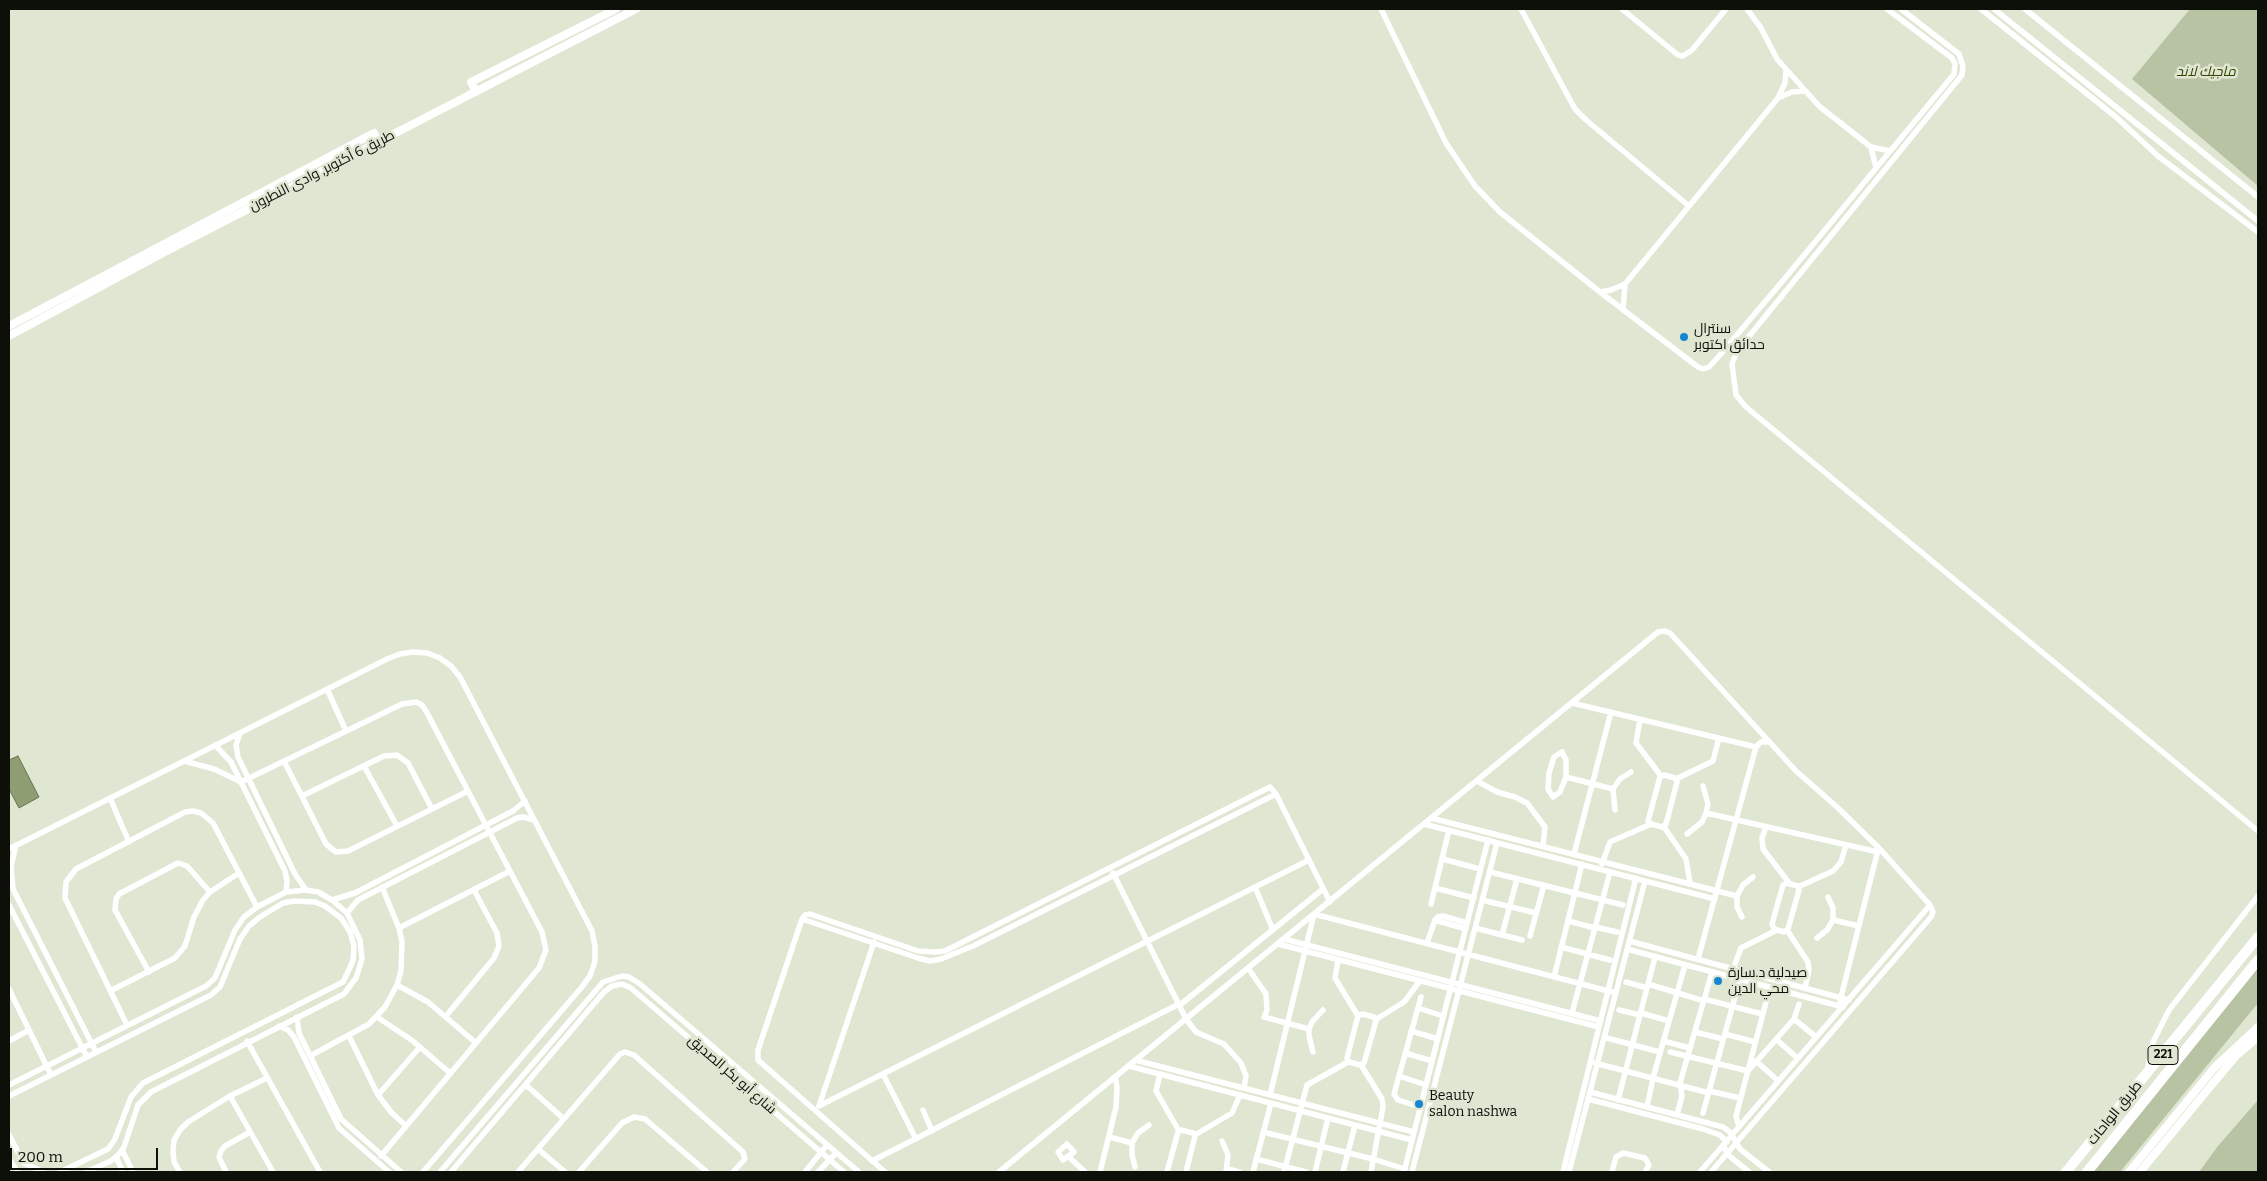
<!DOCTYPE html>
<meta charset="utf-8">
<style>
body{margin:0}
#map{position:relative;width:2267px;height:1181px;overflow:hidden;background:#dfe6d2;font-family:Bitter,serif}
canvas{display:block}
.frame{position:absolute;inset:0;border:10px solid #0d1009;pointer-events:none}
.scale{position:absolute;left:10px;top:1148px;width:148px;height:22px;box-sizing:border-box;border:2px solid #0d1009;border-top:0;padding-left:6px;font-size:15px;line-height:18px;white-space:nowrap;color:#0d1009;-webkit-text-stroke:4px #dfe6d2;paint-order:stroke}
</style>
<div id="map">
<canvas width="2267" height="1181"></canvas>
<div class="frame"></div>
<div class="scale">200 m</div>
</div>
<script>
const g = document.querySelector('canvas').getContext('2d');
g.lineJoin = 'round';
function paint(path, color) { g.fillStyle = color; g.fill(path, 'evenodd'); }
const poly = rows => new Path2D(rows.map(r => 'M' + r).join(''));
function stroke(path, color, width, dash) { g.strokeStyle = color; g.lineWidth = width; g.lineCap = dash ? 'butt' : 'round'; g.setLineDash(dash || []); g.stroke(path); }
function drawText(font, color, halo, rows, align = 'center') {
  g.font = font + ' Bitter,Cairo,serif'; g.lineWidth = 5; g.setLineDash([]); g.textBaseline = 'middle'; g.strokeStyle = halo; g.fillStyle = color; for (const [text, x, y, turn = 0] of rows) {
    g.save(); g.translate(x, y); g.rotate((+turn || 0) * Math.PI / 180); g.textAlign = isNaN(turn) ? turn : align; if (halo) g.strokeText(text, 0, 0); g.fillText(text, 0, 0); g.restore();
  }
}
paint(poly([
 [2190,9,2258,9,2258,186,2132,79],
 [2258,967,2258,1003,2120,1172,2090,1172],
 [2258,1100,2258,1172,2199,1172,2218,1146]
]), '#b8c3a4');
const water = poly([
 [18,756,39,797,19,808,9,789,9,760,18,756]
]);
paint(water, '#8f9d73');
stroke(water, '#687353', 1);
stroke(poly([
 [1381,9,1446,143,1475,186,1500,212,1600,292,1698,367,1703,369,1709,367,1719,356,1786,277,1954,74,1955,64,1952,58,1887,9],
 [1521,9,1575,109,1586,120,1689,206],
 [1622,9,1678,55,1683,56,1692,50,1726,9],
 [1747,9,1761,28,1777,59,1819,106,1871,147,1890,151],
 [1901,9,1959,54,1963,66,1962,75,1737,351,1732,364,1736,395,1746,407,2258,831],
 [1981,9,2116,117,2158,156,2258,232],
 [1994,9,2258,221],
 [2025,9,2258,197],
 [1778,98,1792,92,1804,91],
 [1871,147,1876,168],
 [1600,292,1611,290,1625,284,1778,98,1785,83,1786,71],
 [1623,310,1625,284],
 [327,689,346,731],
 [1572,703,1756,747],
 [1640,719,1636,743,1661,776],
 [240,733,236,745,238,757,295,874,306,890],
 [215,745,231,762,285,871,287,881,286,892],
 [1562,752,1566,760,1566,777,1560,792,1553,797,1548,789,1549,773,1554,757,1562,752],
 [184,761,214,769,241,782,402,704,416,702,422,705,426,711,542,932,546,950,539,968,381,1156],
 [284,761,326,844,336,852,348,851,468,791],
 [364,766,397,826],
 [1664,775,1675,778,1677,782,1666,824,1662,827,1651,824,1648,821,1660,777,1664,775],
 [1566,777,1613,789],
 [1676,779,1713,761,1719,738],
 [1477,781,1497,792,1515,797,1527,803,1545,827,1543,846],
 [302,796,384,756,397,755,408,763,432,809],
 [110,798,129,842],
 [1615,810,1613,789,1620,779,1631,772],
 [1706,813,1878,852],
 [1431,818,1737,896],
 [1424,824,1715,899],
 [1664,827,1686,859,1690,883],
 [1766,827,1762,838,1763,849,1790,884],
 [1687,834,1702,822,1706,813,1708,804,1703,786],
 [16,845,11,867,13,889,96,1052],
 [9,849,387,659,400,654,413,652,427,653,440,658,451,666,460,677,592,931,595,946,595,961,590,976,581,988,423,1172],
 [1574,854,1611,712],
 [1443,859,1476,868],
 [1602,864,1610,842,1651,824],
 [1113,873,1186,1019,1196,1032,1224,1044,1241,1063,1246,1076,1244,1088],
 [1494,873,1623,905],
 [1787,883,1798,886,1799,890,1788,929,1784,932,1774,929,1772,924,1783,885,1787,883],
 [1255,887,1273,930],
 [1798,887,1833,871,1841,862,1846,845],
 [1435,888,1474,898],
 [332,900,355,893,513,811,525,801],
 [1486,901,1536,913],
 [1431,904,1449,830],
 [9,905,87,1057],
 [347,913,358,900,517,818,523,817,534,820],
 [1742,917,1737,907,1737,896,1743,885,1753,877],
 [802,919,918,958,930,961,941,959,973,946,1276,794],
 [1435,920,1466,929],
 [1833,920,1859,926],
 [1568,921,1595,928],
 [1595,927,1617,932],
 [399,928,510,871],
 [1475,928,1522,940],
 [1787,930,1808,962,1809,970,1805,988],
 [1502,935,1517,879],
 [1530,936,1544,885],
 [1817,938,1827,930,1833,920,1833,908,1828,897],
 [1284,939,1601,1021],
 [1629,941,1849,1000],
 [1427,943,1435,920,1438,917,1443,916,1467,923],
 [1278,944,1599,1027],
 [1561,947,1610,960],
 [1627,949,1843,1007],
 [1698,959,1756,747,1761,742,1768,742],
 [1338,960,1335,978,1358,1016],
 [1248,968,1266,994,1267,1010,1264,1017,1309,1029],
 [1733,969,1741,948,1777,930],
 [149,972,115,910,116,899,119,894,178,863,187,866,210,892],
 [1554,977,1582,864],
 [1626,982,1647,988],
 [1648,984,1704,1001],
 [397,985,428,1002,476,1043],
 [9,989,51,1075],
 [110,991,175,958,185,946,194,917,203,900,210,892,239,873],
 [1704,999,1762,1014],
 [1840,1001,1878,850],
 [1180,1005,1323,889],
 [1418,1008,1443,1016],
 [1619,1010,1640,1015],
 [1572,1013,1610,872],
 [1641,1013,1669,1021],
 [1362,1014,1374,1017,1376,1021,1364,1063,1360,1065,1349,1062,1347,1058,1358,1016,1362,1014],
 [446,1016,494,958,499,946,497,933,474,890],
 [297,1017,299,1033,341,1119,401,1172],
 [377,1017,413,1041,450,1073],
 [1794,1019,1816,1037],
 [1375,1020,1404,1002,1420,981],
 [127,1025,65,898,66,882,76,869,185,812,193,811,201,813,213,823,257,907],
 [279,1026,288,1030,294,1037,339,1128,389,1172],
 [1411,1031,1438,1039],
 [1695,1032,1723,1039],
 [1725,1034,1755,1042],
 [349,1036,378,1095,391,1112,406,1126],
 [1607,1038,1660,1052],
 [1776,1039,1795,1056],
 [9,1041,29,1030],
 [247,1041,320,1172],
 [1663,1041,1690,1048],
 [1313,1052,1309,1036,1309,1029,1312,1022,1323,1010],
 [1670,1052,1748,1071,1794,1019,1799,1004],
 [1405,1053,1432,1061],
 [310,1056,369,1024,385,1007,397,985,401,971,402,942,399,928,382,887],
 [1135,1060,1414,1132],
 [1756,1061,1776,1079],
 [1595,1063,1709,1093],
 [1361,1065,1382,1099,1383,1107,1371,1172],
 [1129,1066,1412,1140],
 [2147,1071,2153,1042,2169,1010,2258,896],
 [883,1074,916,1139],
 [1160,1074,1156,1091,1179,1131],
 [1399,1076,1426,1085],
 [9,1085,206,986,215,978,235,930,244,917,257,907,286,892,306,890,318,892,332,900,347,913,360,940,362,959,356,978,344,994,151,1092,138,1105,124,1147,119,1154,111,1161,86,1172],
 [526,1085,564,1119],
 [1709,1091,1740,1098],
 [1590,1092,1723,1127,1730,1132,1740,1149,1769,1172],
 [378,1095,420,1047],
 [1270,1095,1314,914,1616,993],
 [9,1096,211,995,220,987,240,939,249,926,260,917,283,903,294,901,315,902,325,906,341,918,350,932,354,946,353,961,343,982,143,1083,131,1097,115,1139,108,1149,60,1172],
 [230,1096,273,1172],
 [1588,1099,1703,1129,1720,1135,1727,1142],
 [1618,1100,1655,957],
 [819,1106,1309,860],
 [819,1106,874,942],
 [1420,1107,1398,1100,1394,1094,1421,997],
 [1647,1107,1653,1078,1685,965],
 [923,1110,932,1131],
 [1703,1113,1740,979],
 [1677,1115,1682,1096,1680,1083,1712,972],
 [1739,1127,1736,1116,1770,987],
 [1263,1132,1373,1159,1405,1169],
 [9,1135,24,1163,43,1172],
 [1195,1135,1232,1113,1240,1095],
 [1109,1137,1132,1143],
 [1222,1141,1228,1155,1226,1172],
 [1067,1144,1074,1152,1063,1160,1058,1152,1067,1144],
 [1724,1146,1727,1154,1749,1172],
 [538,1149,565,1172],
 [122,1150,133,1172],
 [116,1157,123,1172],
 [1069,1157,1085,1172],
 [9,1159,18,1172],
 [1256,1159,1306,1172],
 [872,1161,1179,1004],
 [1135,1167,1132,1155,1132,1143,1138,1133,1149,1125],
 [1228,1169,1239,1172],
 [180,1172,174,1162,173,1151,174,1140,180,1130,188,1122,230,1096,267,1078],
 [226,1172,219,1157,221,1151,225,1146,250,1132],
 [440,1172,603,982,622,976,629,977,640,984,859,1172],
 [451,1172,604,992,612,986,622,984,631,988,844,1172],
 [518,1172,620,1054,625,1052,634,1055,743,1152,745,1159,733,1172],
 [579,1172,622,1123,634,1117,645,1119,707,1172],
 [805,1172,827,1145],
 [818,1172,836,1153],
 [885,1172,758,1060,758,1050,802,919,805,915,810,914,918,951,936,952,945,951,1270,787,1276,794,1330,902],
 [999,1172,1658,632,1665,631,1670,633,1796,771,1837,807,1879,848,1930,905,1933,912,1931,917,1711,1172],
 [1100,1172,1116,1107,1117,1087,1115,1077],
 [1167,1172,1178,1132,1181,1130,1193,1133,1195,1136,1186,1172],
 [1253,1172,1271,1103],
 [1284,1172,1307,1085,1348,1062],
 [1315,1172,1328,1118],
 [1343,1172,1355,1125],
 [1404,1172,1488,840],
 [1412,1172,1497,843],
 [1563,1172,1636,878],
 [1569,1172,1645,881],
 [1612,1172,1616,1157,1623,1153,1645,1158,1649,1165,1645,1172],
 [1700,1172,1930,905]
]), '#fff', 5.5);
stroke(poly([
 [476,92,471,82,616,9],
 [9,326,374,133,379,143],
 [9,336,161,254,636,9],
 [2129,1172,2215,1067,2258,1027],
 [2140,1172,2219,1076,2237,1055,2258,1037]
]), '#fff', 8);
stroke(poly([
 [2066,1172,2258,937],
 [2087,1172,2258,960]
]), '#fff', 10);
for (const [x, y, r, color] of [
 [1684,337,5,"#1586cf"],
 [1718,981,5,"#1586cf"],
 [1419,1104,5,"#1586cf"]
]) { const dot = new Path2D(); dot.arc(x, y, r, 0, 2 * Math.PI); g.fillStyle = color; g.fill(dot); stroke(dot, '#dfe6d2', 2); }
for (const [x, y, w] of [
 [2163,1055,30]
]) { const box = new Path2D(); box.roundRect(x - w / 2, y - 9.5, w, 19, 4); g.fillStyle = '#dfe6d2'; g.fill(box); stroke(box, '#0d1009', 1); }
drawText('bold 12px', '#0d1009', null, [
 ["221",2163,1055]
]);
drawText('italic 14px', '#354400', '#dfe6d2', [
 ["ماجيك لاند",2206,72]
]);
drawText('14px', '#0d1009', '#dfe6d2', [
 ["طريق 6 أكتوبر, وادى النطرون",322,171,-27],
 ["شارع أبو بكر الصديق",732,1075,41],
 ["طريق الواحات",2115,1113,-51]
]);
drawText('14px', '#0d1009', '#dfe6d2', [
 ["سنترال",1694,329],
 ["حدائق اكتوبر",1694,345],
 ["صيدلية د.سارة",1728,973],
 ["محي الدين",1728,989],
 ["Beauty",1429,1096],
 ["salon nashwa",1429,1112]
], 'left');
</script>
